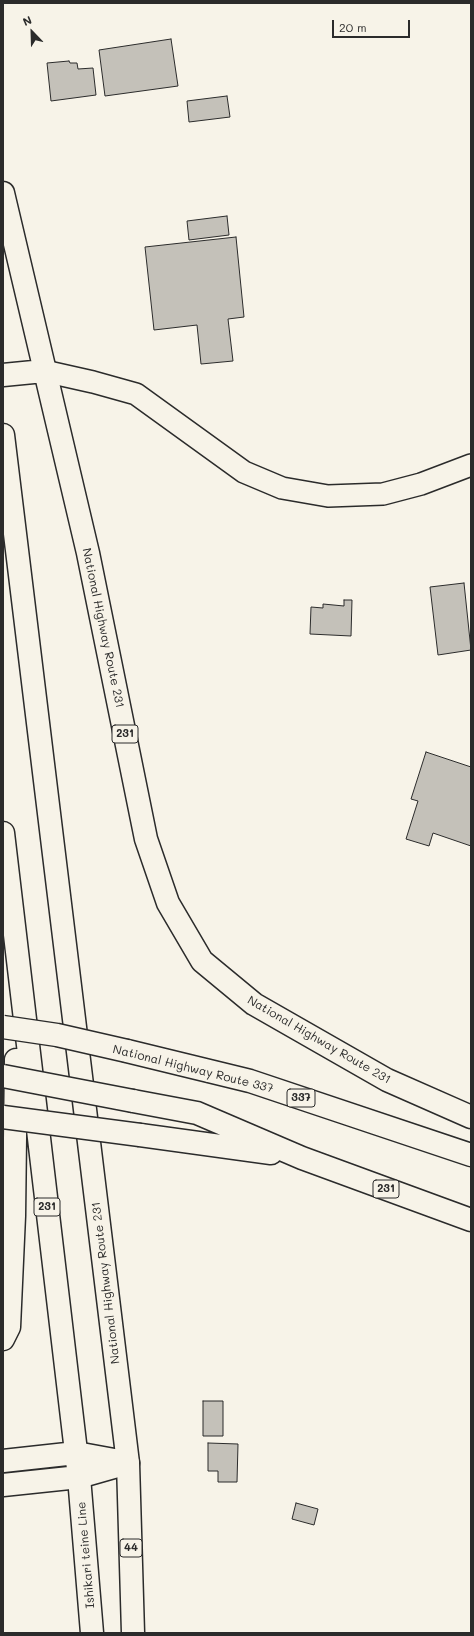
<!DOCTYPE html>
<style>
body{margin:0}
#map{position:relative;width:474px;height:1636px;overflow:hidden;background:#f7f3e8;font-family:Mali,sans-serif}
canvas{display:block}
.frame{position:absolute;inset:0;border:4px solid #2b2b2b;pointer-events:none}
.north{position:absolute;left:12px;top:12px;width:40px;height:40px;-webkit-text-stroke:3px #f7f3e8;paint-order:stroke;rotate:337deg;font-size:11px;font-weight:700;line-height:16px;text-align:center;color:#2b2b2b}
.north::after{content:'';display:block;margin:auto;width:14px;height:18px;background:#2b2b2b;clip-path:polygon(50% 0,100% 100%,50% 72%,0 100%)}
.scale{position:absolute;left:332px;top:20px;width:78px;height:18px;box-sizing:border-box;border:2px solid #2b2b2b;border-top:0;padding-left:5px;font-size:12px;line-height:14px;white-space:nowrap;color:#2b2b2b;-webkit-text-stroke:3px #f7f3e8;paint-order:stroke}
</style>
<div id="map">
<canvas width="474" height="1636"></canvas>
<div class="frame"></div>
<div class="north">N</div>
<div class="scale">20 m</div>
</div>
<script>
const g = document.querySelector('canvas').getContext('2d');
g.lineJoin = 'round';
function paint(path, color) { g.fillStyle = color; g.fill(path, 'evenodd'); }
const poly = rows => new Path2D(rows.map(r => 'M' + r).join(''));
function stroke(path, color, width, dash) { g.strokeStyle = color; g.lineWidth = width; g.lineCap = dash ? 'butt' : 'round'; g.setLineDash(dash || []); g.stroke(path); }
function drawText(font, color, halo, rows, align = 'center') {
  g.font = font + ' Mali,sans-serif'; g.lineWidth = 4; g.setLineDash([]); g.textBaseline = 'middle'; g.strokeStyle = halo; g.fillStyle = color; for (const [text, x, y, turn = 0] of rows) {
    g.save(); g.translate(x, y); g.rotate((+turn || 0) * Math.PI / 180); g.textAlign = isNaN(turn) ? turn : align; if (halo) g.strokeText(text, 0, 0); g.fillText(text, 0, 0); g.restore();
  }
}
const building = poly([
 [171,39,178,86,105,96,99,50,171,39],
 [69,61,70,63,77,63,78,69,93,68,96,95,51,101,47,63,69,61],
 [227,96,230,117,189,122,187,101,227,96],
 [227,216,229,235,189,240,187,221,227,216],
 [236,237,244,317,228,319,233,361,201,364,197,325,154,330,145,247,236,237],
 [464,583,471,650,438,655,430,587,464,583],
 [344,600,352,600,351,636,310,634,311,607,323,608,323,604,344,606,344,600],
 [426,752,471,767,471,846,433,833,429,846,406,839,418,801,411,799,426,752],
 [203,1401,223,1401,223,1436,203,1436,203,1401],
 [208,1443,238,1444,237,1482,218,1482,218,1471,208,1471,208,1443],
 [296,1503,318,1509,314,1525,292,1519,296,1503]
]);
paint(building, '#c4c1b9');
stroke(building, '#2b2b2b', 1);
const minor = poly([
 [44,371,93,382,136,394,244,472,282,488,328,496,383,494,421,484,471,465]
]);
const primary = poly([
 [128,1463,133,1633],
 [79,1477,92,1633]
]);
const trunk = poly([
 [3,193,88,553,146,839,168,903,202,961,254,1004,387,1080,471,1117],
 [3,375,44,371],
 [3,435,128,1463],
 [3,833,79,1477],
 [127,1051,250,1081,471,1155],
 [133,1101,197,1113,302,1158,471,1220],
 [140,1135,271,1153],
 [3,1339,9,1327,14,1216,16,1060],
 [3,1461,76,1453,125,1462],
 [3,1485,79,1477,128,1463]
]);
stroke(minor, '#2b2b2b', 24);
stroke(primary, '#2b2b2b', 25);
stroke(trunk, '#2b2b2b', 25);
stroke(minor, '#f7f3e8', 21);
stroke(primary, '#f7f3e8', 22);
stroke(trunk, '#f7f3e8', 22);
const trunkBridge = poly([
 [3,1027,57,1035,127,1051],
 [3,1076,133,1101],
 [3,1117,140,1135]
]);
stroke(trunkBridge, '#2b2b2b', 25, []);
stroke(trunkBridge, '#f7f3e8', 22);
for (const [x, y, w] of [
 [125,734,26],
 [301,1098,28],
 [386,1189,26],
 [47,1207,26],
 [131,1548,22]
]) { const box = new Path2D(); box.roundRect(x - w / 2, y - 9, w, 18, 3); g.fillStyle = '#f7f3e8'; g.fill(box); stroke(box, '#2b2b2b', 1); }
drawText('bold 11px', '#2b2b2b', null, [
 ["231",125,734],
 ["337",301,1098],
 ["231",386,1189],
 ["231",47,1207],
 ["44",131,1548]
]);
drawText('12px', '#2b2b2b', '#f7f3e8', [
 ["National Highway Route 231",103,628,78],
 ["National Highway Route 231",319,1040,30],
 ["National Highway Route 337",193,1069,14],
 ["National Highway Route 231",106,1283,-97],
 ["Ishikari teine Line",86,1555,-95]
]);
</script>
